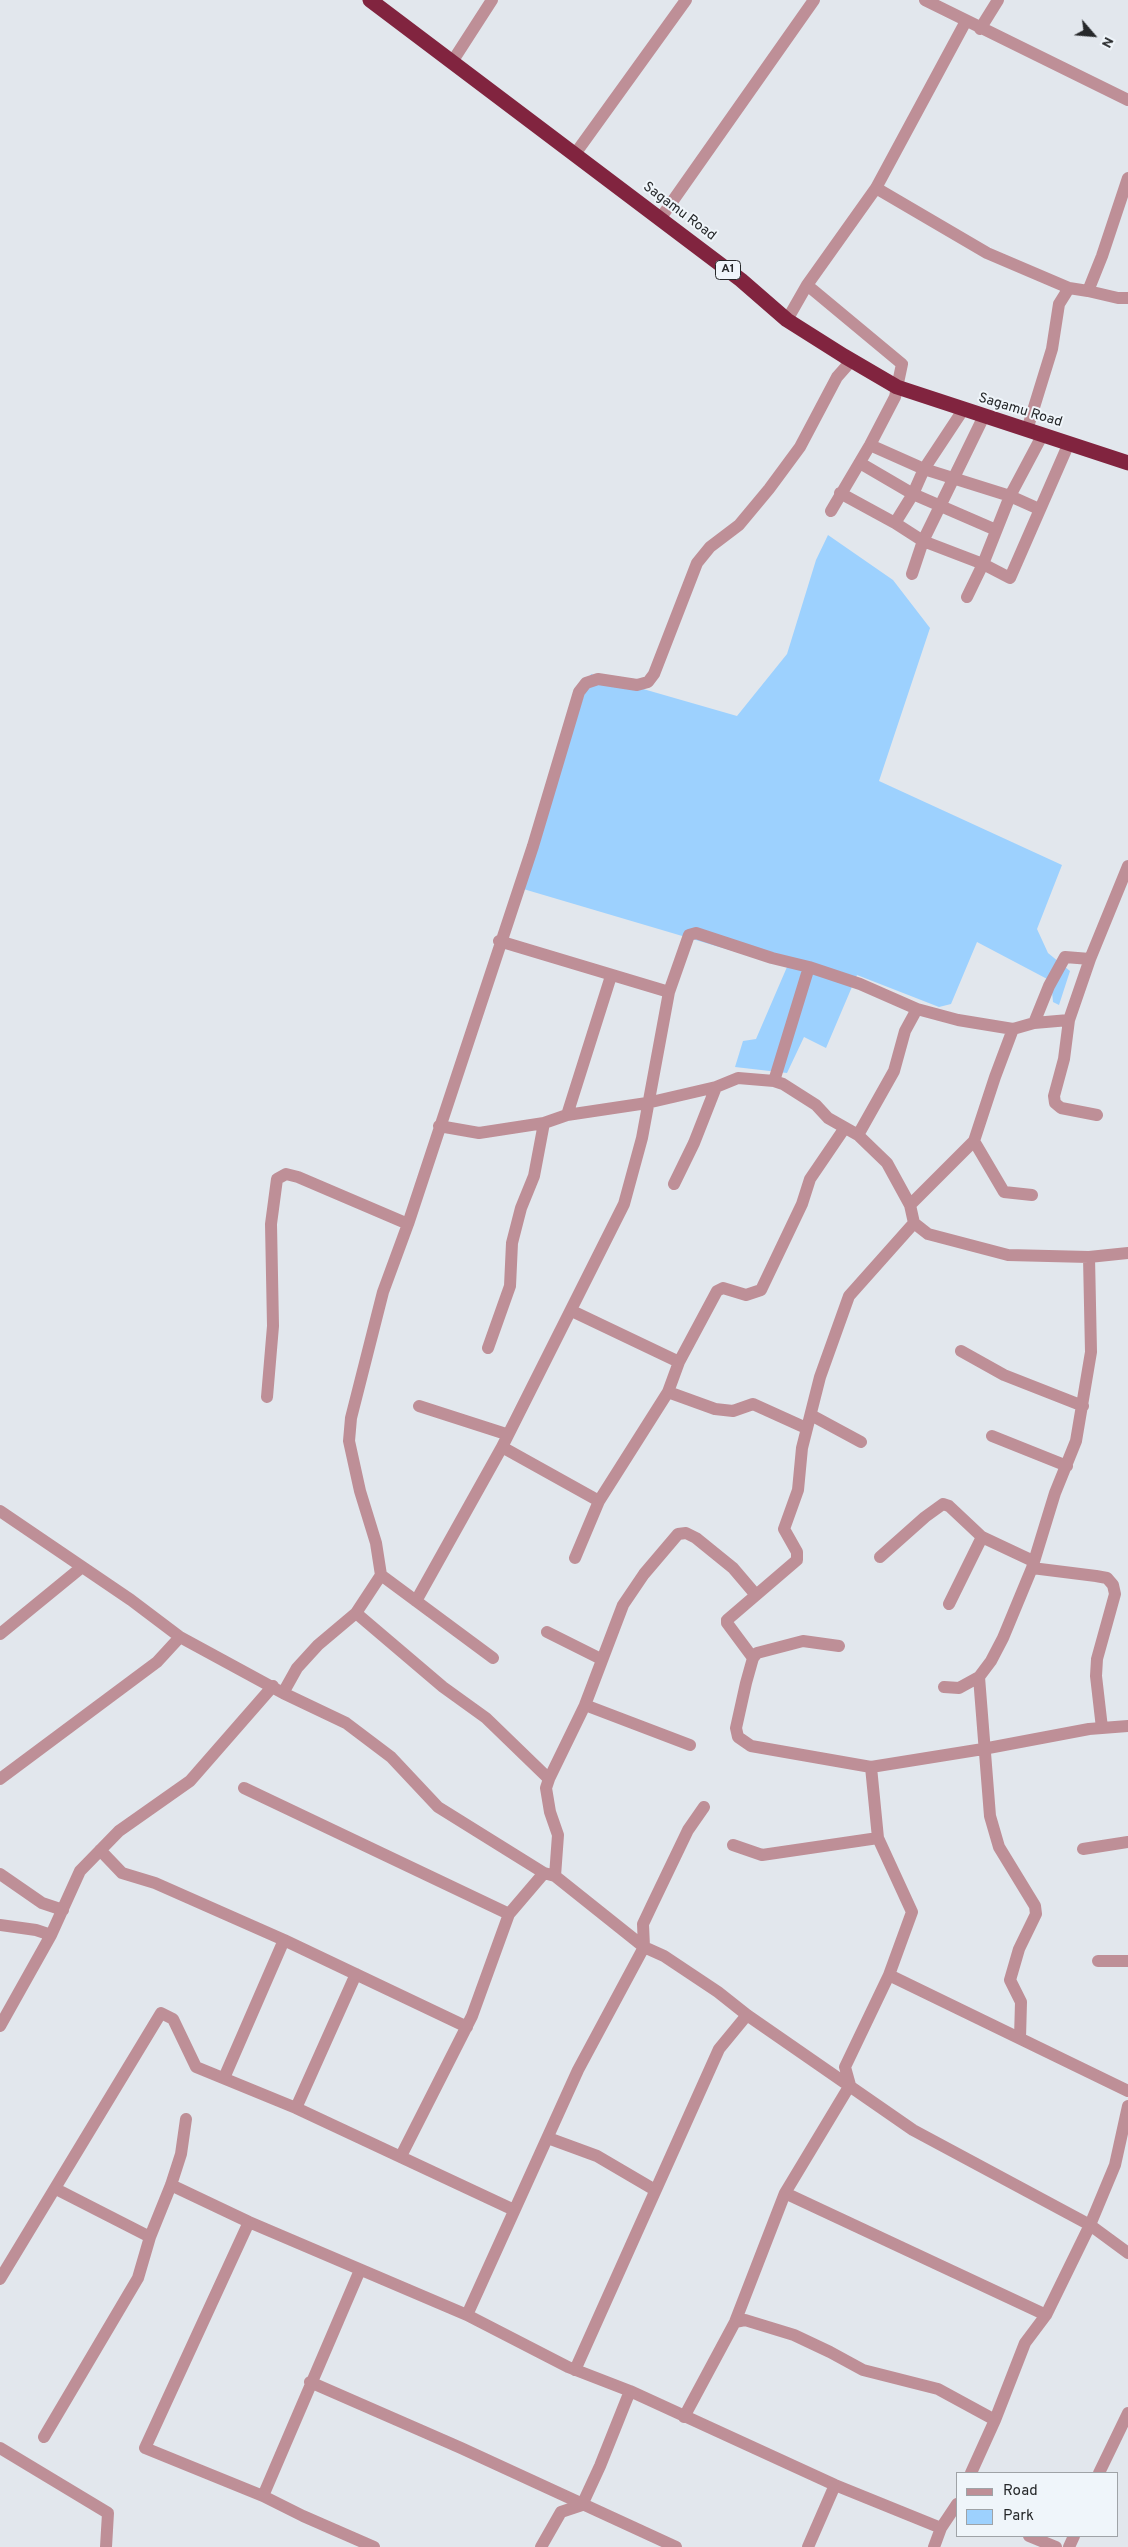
<!DOCTYPE html>
<style>
body{margin:0}
#map{position:relative;width:1128px;height:2547px;overflow:hidden;background:#e2e7ed;font-family:Overpass,sans-serif}
canvas{display:block}
.legend{position:absolute;left:956px;top:2472px;width:162px;height:65px;box-sizing:border-box;background:#eff5fa;border:1px solid #9fa3a7;margin:0;padding:6px 9px;list-style:none;font-size:15px;color:#26282a}
.legend li{display:flex;align-items:center;gap:10px;height:25px}
.legend b{width:25px;border:1px solid #9fa3a7}
.north{position:absolute;left:1068px;top:10px;width:50px;height:50px;-webkit-text-stroke:4px #eff5fa;paint-order:stroke;rotate:117deg;font-size:14px;font-weight:700;line-height:20px;text-align:center;color:#26282a}
.north::after{content:'';display:block;margin:auto;width:18px;height:22px;background:#26282a;clip-path:polygon(50% 0,100% 100%,50% 72%,0 100%)}
</style>
<div id="map">
<canvas width="1128" height="2547"></canvas>
<ul class="legend">
<li><b style="height:6px;background:#be8f97"></b>Road</li>
<li><b style="height:14px;background:#9dd1fe"></b>Park</li>
</ul>
<div class="north">N</div>
</div>
<script>
const g = document.querySelector('canvas').getContext('2d');
g.lineJoin = 'round';
function paint(path, color) { g.fillStyle = color; g.fill(path, 'evenodd'); }
const poly = rows => new Path2D(rows.map(r => 'M' + r).join(''));
function stroke(path, color, width, dash) { g.strokeStyle = color; g.lineWidth = width; g.lineCap = dash ? 'butt' : 'round'; g.setLineDash(dash || []); g.stroke(path); }
function drawText(font, color, halo, rows, align = 'center') {
  g.font = font + ' Overpass,sans-serif'; g.lineWidth = 4; g.setLineDash([]); g.textBaseline = 'middle'; g.strokeStyle = halo; g.fillStyle = color; for (const [text, x, y, turn = 0] of rows) {
    g.save(); g.translate(x, y); g.rotate((+turn || 0) * Math.PI / 180); g.textAlign = isNaN(turn) ? turn : align; if (halo) g.strokeText(text, 0, 0); g.fillText(text, 0, 0); g.restore();
  }
}
paint(poly([
 [828,535,893,580,930,628,879,781,1062,865,1037,929,1048,953,1070,971,1059,1005,1053,1002,1051,981,977,942,951,1004,939,1007,857,975,826,1048,804,1037,787,1073,735,1067,743,1041,756,1039,787,967,520,888,591,674,737,716,787,654,816,560]
]), '#9dd1fe');
stroke(poly([
 [925,0,1128,100],
 [980,29,998,0],
 [452,62,492,0],
 [575,154,686,0],
 [876,188,987,253,1069,288],
 [660,219,814,0],
 [807,285,902,364,895,397,870,445,831,511],
 [1088,291,1118,298,1128,298],
 [787,320,807,285,876,188,966,21],
 [1027,430,1052,349,1059,304,1069,288,1088,291,1102,256,1128,178],
 [870,445,924,469,1010,496,1039,509],
 [860,463,913,494,996,530],
 [840,493,895,523,923,541,983,564,1010,578,1069,443],
 [895,523,913,494,924,469,963,410],
 [912,574,923,541,984,416],
 [967,597,983,564,1010,496,1043,434],
 [499,941,669,992],
 [1069,1020,1064,1059,1054,1096,1055,1103,1061,1108,1097,1115],
 [1034,1023,1049,986,1065,957,1090,959],
 [774,1081,809,967],
 [567,1115,611,976],
 [439,1126,479,1133,544,1123,567,1115,647,1103,716,1087,738,1078,774,1081,783,1084,816,1105,828,1118,858,1135,887,1163,910,1205,914,1223,928,1234,1008,1255,1089,1257,1128,1253],
 [858,1135,894,1071,905,1031,917,1009],
 [974,1141,1004,1192,1032,1195],
 [674,1184,694,1143,716,1087],
 [910,1205,974,1141,995,1077,1013,1029],
 [572,1311,679,1362],
 [488,1348,510,1286,512,1243,521,1208,534,1176,544,1123],
 [961,1351,1004,1375,1083,1406],
 [668,1392,679,1362,717,1291,723,1288,746,1295,761,1290,802,1204,810,1179,844,1129],
 [267,1397,273,1326,271,1224,277,1179,286,1174,298,1177,408,1224],
 [419,1406,506,1434],
 [811,1415,861,1442],
 [992,1436,1067,1466],
 [599,1501,502,1447,624,1204,642,1138,669,992,689,935,696,933,772,958,809,967,860,984,917,1009,958,1020,1013,1029,1034,1023,1069,1020,1090,959,1128,866],
 [0,1511,131,1600,180,1637,283,1693,346,1723,391,1757,438,1807,544,1873,555,1876,644,1947,664,1956,718,1992,747,2015,913,2130,1090,2225,1128,2253],
 [880,1557,925,1517,943,1504,949,1506,982,1537,1033,1561],
 [575,1558,599,1501,668,1392,715,1409,733,1411,753,1404,806,1428],
 [1032,1568,1096,1576,1107,1578,1113,1585,1115,1594,1097,1659,1096,1676,1102,1728],
 [381,1575,493,1658],
 [416,1601,502,1447],
 [949,1604,982,1537],
 [356,1613,443,1687,486,1718,549,1779],
 [547,1632,601,1659],
 [0,1634,82,1567],
 [839,1646,803,1641,757,1653,753,1658,746,1683,736,1728,738,1737,751,1746,871,1767],
 [753,1658,727,1623,727,1620,797,1560,797,1552,784,1529,798,1490,802,1448,820,1377,849,1296,914,1223],
 [944,1687,959,1688,979,1677],
 [283,1693,297,1668,318,1645,356,1613,381,1575,376,1543,360,1491,349,1441,351,1418,383,1292,408,1224,533,846,579,692,586,683,598,679,637,685,648,682,654,674,697,563,710,547,739,525,769,489,800,447,837,377,852,360],
 [585,1705,690,1745],
 [0,1779,157,1662,180,1637],
 [244,1788,509,1914],
 [733,1845,762,1855,878,1838],
 [1083,1849,1128,1842],
 [100,1850,122,1873,155,1883,284,1940,467,2027],
 [0,1874,42,1903,63,1910],
 [555,1876,558,1835,550,1812,546,1788,549,1779,585,1705,623,1605,644,1574,678,1534,686,1533,696,1538,733,1568,756,1595],
 [0,1925,36,1930,51,1935],
 [1098,1961,1128,1961],
 [889,1975,1128,2091],
 [0,2026,51,1935,80,1871,119,1831,190,1781,273,1686],
 [1020,2038,1021,2002,1010,1980,1019,1949,1036,1914,1035,1906,999,1847,990,1816,979,1677,991,1661,1003,1638,1032,1568,1055,1493,1076,1441,1091,1352,1089,1257],
 [224,2078,284,1940],
 [296,2108,356,1974],
 [548,2138,597,2156,655,2190],
 [401,2156,472,2016,509,1914,544,1873],
 [171,2185,249,2222,467,2315,578,2070,644,1947,643,1924,652,1905,688,1830,704,1807],
 [56,2189,150,2237],
 [785,2193,1046,2315],
 [249,2222,145,2448,263,2496,303,2516,374,2547],
 [0,2279,161,2013,173,2019,196,2067,296,2108,514,2210],
 [467,2315,568,2367,630,2391,835,2485,941,2528],
 [735,2322,745,2320,794,2335,830,2352,863,2370,938,2389,995,2420],
 [575,2370,719,2049,747,2015],
 [310,2382,461,2448,676,2547],
 [684,2417,735,2322,785,2193,850,2085,845,2067,889,1975,912,1912,878,1838,871,1767,983,1749,1089,1729,1128,1726],
 [44,2437,138,2278,150,2237,171,2185,181,2154,186,2119],
 [0,2448,108,2513,106,2547],
 [971,2473,995,2420,1025,2343,1046,2315,1090,2225,1115,2165,1128,2106],
 [1099,2473,1128,2413],
 [263,2496,360,2270],
 [1029,2536,1056,2547],
 [541,2547,561,2512,582,2505,600,2466,630,2391],
 [808,2547,835,2485],
 [934,2547,941,2528,957,2504],
 [1069,2547,1074,2536]
]), '#be8f97', 12);
stroke(poly([
 [370,0,741,280,787,320,844,356,897,387,1128,463]
]), '#81243f', 15);
for (const [x, y, w] of [
 [728,270,25]
]) { const box = new Path2D(); box.roundRect(x - w / 2, y - 9.5, w, 19, 4); g.fillStyle = '#eff5fa'; g.fill(box); stroke(box, '#26282a', 1); }
drawText('bold 12px', '#26282a', null, [
 ["A1",728,270]
]);
drawText('14px', '#26282a', '#eff5fa', [
 ["Sagamu Road",679,212,37],
 ["Sagamu Road",1020,411,17]
]);
</script>
